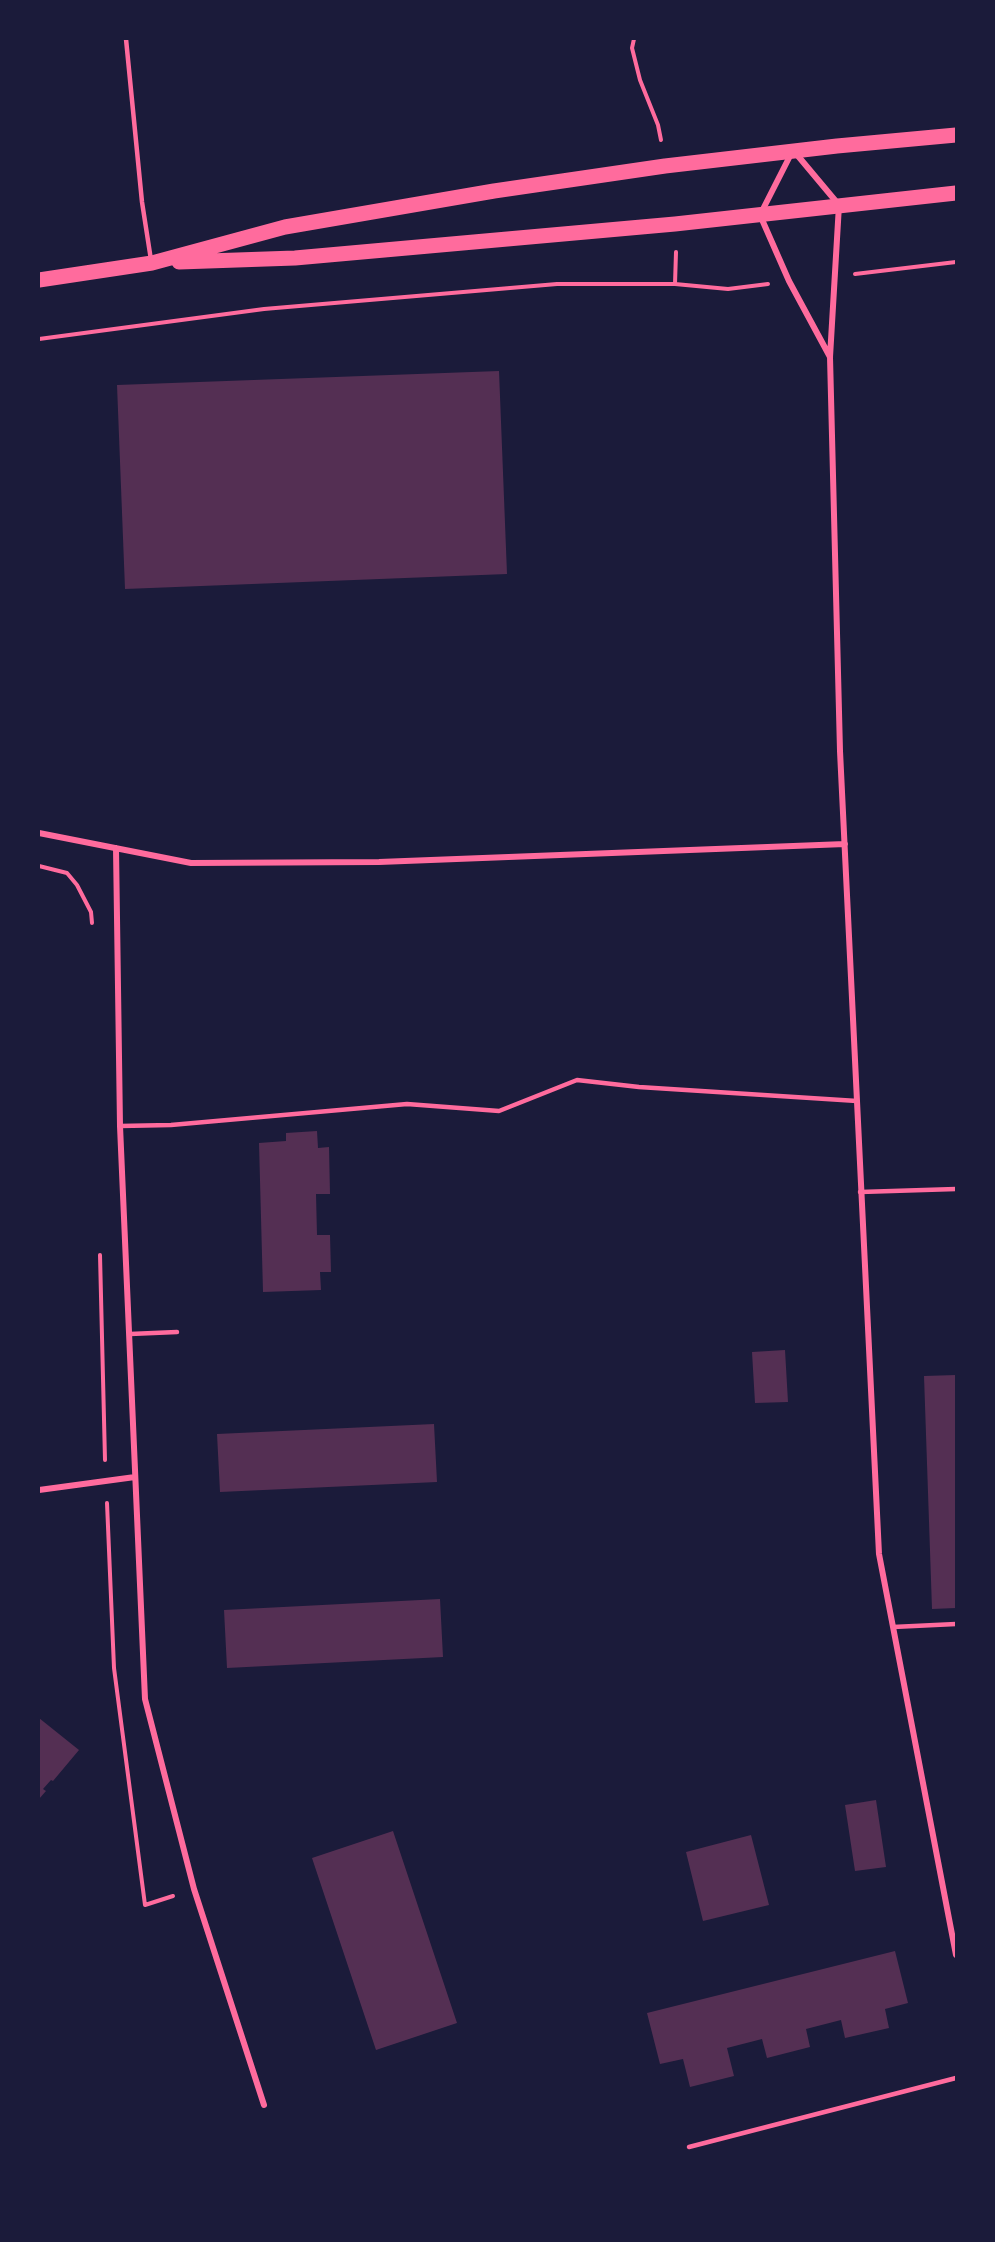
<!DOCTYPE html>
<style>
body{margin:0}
#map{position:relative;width:995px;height:2242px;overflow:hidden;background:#1b1b3a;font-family:Raleway,sans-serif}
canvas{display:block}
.frame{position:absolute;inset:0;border:40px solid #1b1b3a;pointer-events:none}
</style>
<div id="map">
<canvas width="995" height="2242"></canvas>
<div class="frame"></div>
</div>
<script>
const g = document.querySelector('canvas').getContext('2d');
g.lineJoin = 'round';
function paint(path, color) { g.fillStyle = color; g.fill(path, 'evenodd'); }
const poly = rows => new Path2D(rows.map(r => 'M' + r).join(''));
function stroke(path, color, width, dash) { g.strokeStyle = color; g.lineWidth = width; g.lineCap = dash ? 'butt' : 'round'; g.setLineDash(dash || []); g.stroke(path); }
paint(poly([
 [499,371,507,574,125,589,117,385],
 [317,1131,318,1148,329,1147,330,1194,316,1194,317,1235,330,1235,331,1272,320,1272,321,1290,263,1292,259,1143,286,1141,286,1133],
 [785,1350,788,1402,755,1403,752,1352],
 [956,1375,956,1608,932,1609,924,1376],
 [434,1424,437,1482,220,1492,217,1434],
 [440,1599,443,1657,227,1668,224,1610],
 [39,1718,79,1750,53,1781,51,1780,43,1789,46,1791,39,1799],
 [876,1800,886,1867,855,1871,845,1805],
 [393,1831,457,2023,376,2050,312,1858],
 [751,1835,769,1905,703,1921,686,1852],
 [895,1951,908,2003,885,2009,889,2028,845,2038,841,2020,806,2029,810,2047,767,2058,762,2039,727,2048,734,2076,690,2087,683,2059,660,2064,647,2013]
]), '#542f53');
stroke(poly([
 [634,39,632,48,640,80,658,125,661,140],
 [855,274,956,262],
 [675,284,676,252],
 [39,339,264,309,557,284,675,284,728,289,768,284],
 [39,866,67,873,77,885,91,912,92,923],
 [100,1255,105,1460],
 [107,1503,114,1668,145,1905,173,1896]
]), '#ff6b9d', 4);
stroke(poly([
 [126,39,142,202,151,260],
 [120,1126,171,1125,407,1104,499,1111,577,1080,639,1087,857,1101],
 [860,1192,956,1189],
 [130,1334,177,1332],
 [893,1627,956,1624],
 [689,2147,956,2078]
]), '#ff6b9d', 4.5);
stroke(poly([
 [830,357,789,281,760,215,793,150,839,205,830,357,840,751,879,1554,956,1955],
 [39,833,191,863,379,862,845,844],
 [116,848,120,1126,145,1699,194,1889,264,2105],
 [39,1490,135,1477]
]), '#ff6b9d', 6);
stroke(poly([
 [179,262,295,258,675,224,956,193],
 [39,280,152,263,285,227,494,191,665,166,837,146,956,135]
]), '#ff6b9d', 15);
</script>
